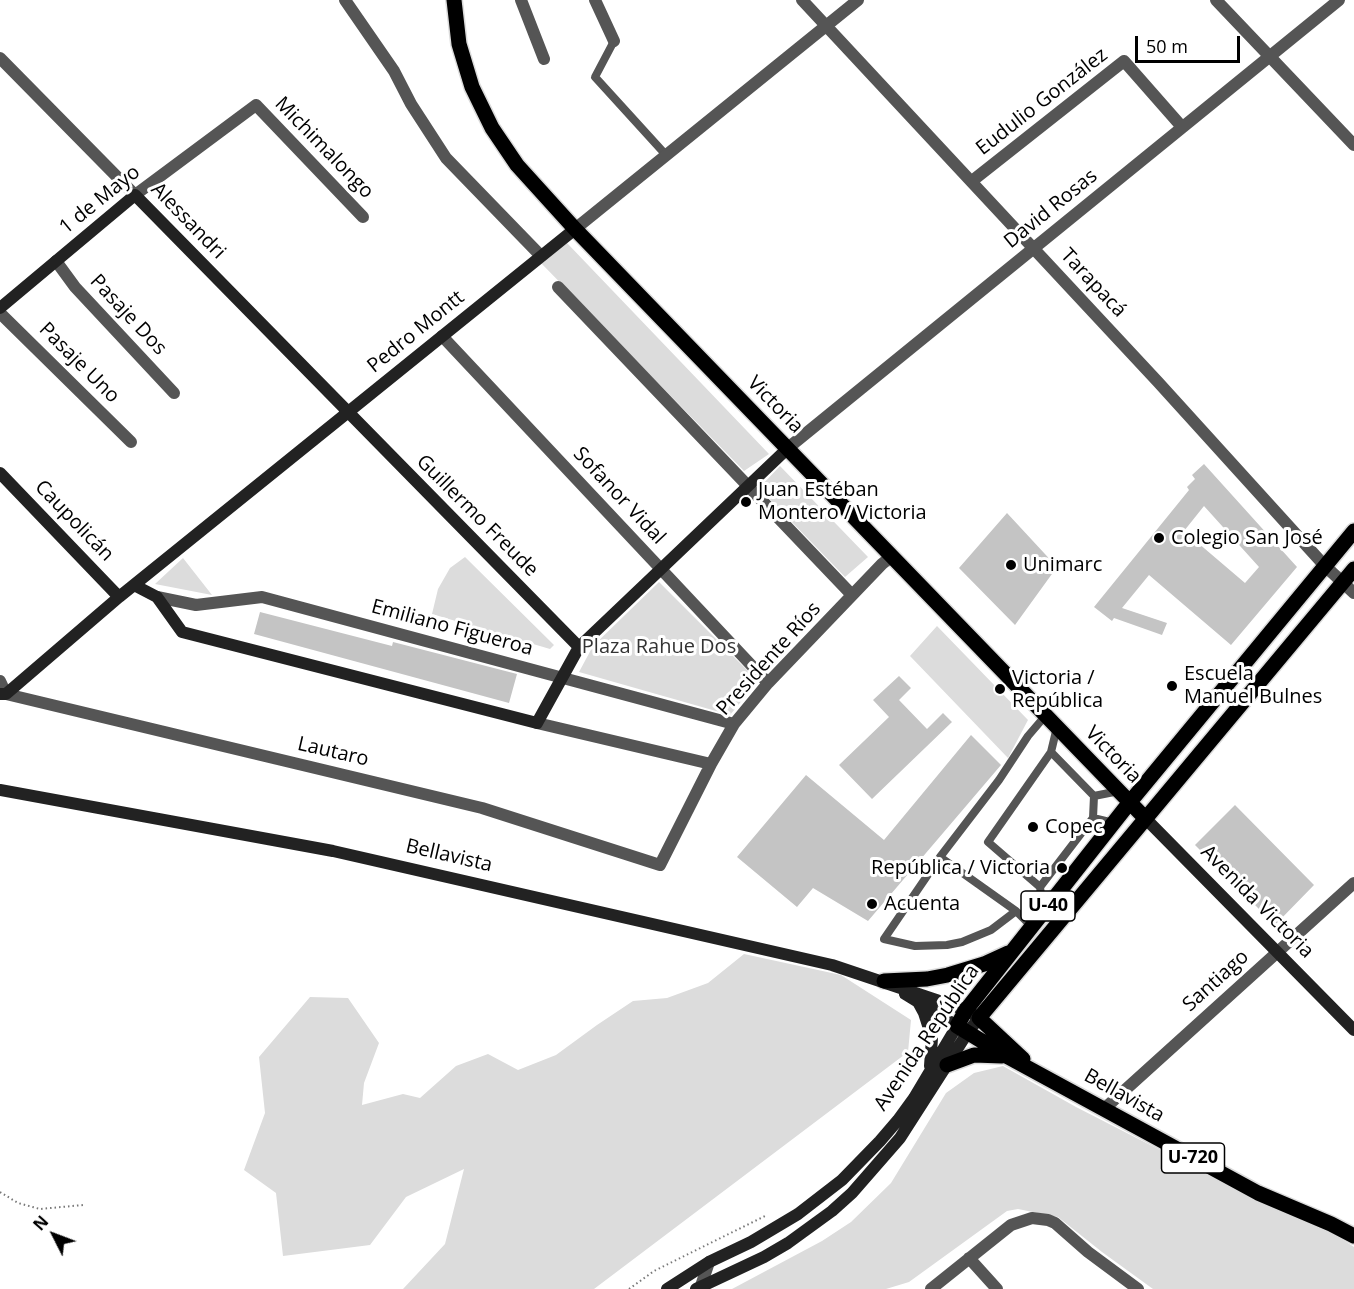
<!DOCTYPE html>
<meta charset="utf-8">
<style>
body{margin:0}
#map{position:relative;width:1354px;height:1289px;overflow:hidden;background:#fff;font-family:"Open Sans",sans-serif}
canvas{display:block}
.north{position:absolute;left:24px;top:1205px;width:60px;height:60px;-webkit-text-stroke:4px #fff;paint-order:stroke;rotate:312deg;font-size:16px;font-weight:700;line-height:24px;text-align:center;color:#000}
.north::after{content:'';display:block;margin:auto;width:21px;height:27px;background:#000;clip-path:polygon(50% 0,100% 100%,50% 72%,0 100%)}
.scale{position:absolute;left:1135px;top:36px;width:105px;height:27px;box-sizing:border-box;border:3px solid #000;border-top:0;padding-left:8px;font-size:18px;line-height:21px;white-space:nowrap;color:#000;-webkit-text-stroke:4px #fff;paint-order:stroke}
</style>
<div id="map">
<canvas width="1354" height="1289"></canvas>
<div class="north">N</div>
<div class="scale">50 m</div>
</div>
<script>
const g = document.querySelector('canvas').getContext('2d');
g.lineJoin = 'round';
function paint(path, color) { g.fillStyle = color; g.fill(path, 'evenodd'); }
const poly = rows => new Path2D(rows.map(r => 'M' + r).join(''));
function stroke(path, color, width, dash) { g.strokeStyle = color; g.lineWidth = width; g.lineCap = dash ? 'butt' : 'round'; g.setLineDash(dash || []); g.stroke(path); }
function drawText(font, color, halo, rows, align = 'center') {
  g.font = font + ' "Open Sans",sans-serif'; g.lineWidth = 6; g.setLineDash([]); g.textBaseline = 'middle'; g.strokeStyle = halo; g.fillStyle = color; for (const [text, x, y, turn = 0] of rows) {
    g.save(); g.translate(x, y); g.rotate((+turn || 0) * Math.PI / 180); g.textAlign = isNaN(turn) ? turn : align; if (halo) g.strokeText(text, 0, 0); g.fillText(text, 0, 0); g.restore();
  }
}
paint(poly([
 [567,243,769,454,744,471,541,263],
 [780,466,868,557,845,577,759,488],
 [465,557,554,645,550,649,432,614,438,589,450,568],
 [183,558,212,595,155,584],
 [659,582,758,681,730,715,579,672,593,646],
 [937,626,1028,720,1008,758,910,656],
 [744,954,841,975,911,1020,908,1052,594,1289,403,1289,445,1244,464,1169,406,1197,370,1245,283,1256,276,1193,244,1170,265,1113,259,1057,310,997,348,998,379,1043,364,1083,362,1105,403,1094,420,1098,456,1066,488,1054,518,1070,556,1055,597,1025,633,1001,667,998,708,983],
 [1003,1066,1076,1107,1252,1197,1326,1229,1354,1247,1354,1289,1153,1289,1102,1252,1058,1217,1018,1209,1007,1211,909,1282,886,1289,732,1289,822,1241,851,1222,891,1183,946,1093,974,1073]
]), '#dcdcdc');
paint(poly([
 [1204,464,1297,567,1231,645,1149,575,1122,608,1167,623,1162,635,1114,618,1112,621,1094,607,1189,490,1187,487,1195,479,1192,475],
 [1204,506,1259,567,1245,583,1184,531],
 [1007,513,1057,567,1015,625,959,568],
 [260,612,392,646,393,642,517,674,509,703,254,634],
 [899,676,911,688,899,700,927,729,943,713,952,722,872,799,839,765,889,717,873,700],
 [971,735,1001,765,868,921,813,888,797,907,737,857,806,775,884,840],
 [1235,805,1314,885,1275,925,1195,845]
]), '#c4c4c4');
const primary = poly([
 [454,0,459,44,472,87,492,128,517,165,575,229,1145,818],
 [1354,531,1130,802,966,1010,957,1026,1008,1057,1258,1193,1331,1224,1354,1236],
 [884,981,927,979,948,975,984,964,1008,953],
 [1023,1059,979,1018,1354,569],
 [947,1065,974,1055,1002,1056]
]);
stroke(primary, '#dbdbdb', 18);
stroke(poly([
 [0,1192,18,1203,40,1209,83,1205],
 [629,1289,654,1271,767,1215]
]), '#777', 2, [1.5, 3]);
stroke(poly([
 [614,41,595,77,666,155],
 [1057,727,1051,752,1094,796,1119,791],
 [1093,818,1094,796],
 [940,857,1016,911,1032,927],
 [1040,887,988,842,1051,752],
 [1043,910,1040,887,1093,818,1114,823],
 [1016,911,991,930,962,942,947,945,915,946,884,939,940,857,999,780,1028,736,1046,715]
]), '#555', 8);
stroke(poly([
 [345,0,394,71,411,104,446,158,541,256],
 [521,0,544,59],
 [595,0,614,41],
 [802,0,1158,382,1324,565,1354,593],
 [1216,0,1354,145],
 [0,58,135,195,256,105,363,217],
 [972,181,1124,61,1182,127],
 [575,229,858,0],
 [56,261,75,287,174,393],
 [558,287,852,595],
 [0,313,131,442],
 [442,336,768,683],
 [788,448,1339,0],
 [157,597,196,605,262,597,734,724],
 [0,681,6,694,482,808,660,865,711,764,734,724,768,683,882,564,892,556],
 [537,723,711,764],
 [1104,1109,1354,883],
 [969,1258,997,1289],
 [700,1289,709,1262],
 [931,1289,1011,1225,1032,1218,1048,1220,1055,1223,1088,1252,1138,1289]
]), '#555', 12);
stroke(poly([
 [0,308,135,195,579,647],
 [0,473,119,597],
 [134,585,157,597,182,632,537,723,579,647,788,448],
 [0,694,6,694,119,597,575,229],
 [0,790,333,851,832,965,966,1010,979,1018,968,1032,900,1138,852,1193,832,1211,788,1243,764,1257,696,1289],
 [1145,818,1354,1030],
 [918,1002,924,1013,932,1038,930,1066],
 [667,1289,709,1262,751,1242,798,1214,842,1180,880,1141,898,1120,914,1098,957,1026,905,994]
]), '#222', 12);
stroke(primary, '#000', 15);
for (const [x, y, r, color] of [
 [746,502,6,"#000"],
 [1159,538,6,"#000"],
 [1011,565,6,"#000"],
 [1172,686,6,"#000"],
 [1000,689,6,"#000"],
 [1033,827,6,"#000"],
 [1062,868,6,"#000"],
 [872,904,6,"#000"]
]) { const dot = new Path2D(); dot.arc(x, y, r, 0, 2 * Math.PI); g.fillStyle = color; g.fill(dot); stroke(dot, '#fff', 2); }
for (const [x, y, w] of [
 [1048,906,54],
 [1193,1158,63]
]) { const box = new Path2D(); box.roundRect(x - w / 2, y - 15, w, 30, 4.5); g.fillStyle = '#fff'; g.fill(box); stroke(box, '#000', 1.5); }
drawText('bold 18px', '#000', null, [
 ["U-40",1048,906],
 ["U-720",1193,1158]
]);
drawText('20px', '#000', '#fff', [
 ["Eudulio González",1042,102,-38],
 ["Michimalongo",324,148,46],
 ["1 de Mayo",100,200,-39],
 ["David Rosas",1051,209,-39],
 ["Alessandri",188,221,46],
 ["Tarapacá",1093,283,47],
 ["Pasaje Dos",128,315,47],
 ["Pedro Montt",416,332,-39],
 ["Pasaje Uno",79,363,45],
 ["Victoria",775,405,46],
 ["Sofanor Vidal",619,496,47],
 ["Guillermo Freude",477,516,45],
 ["Caupolicán",74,521,46],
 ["Emiliano Figueroa",452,628,15],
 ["Presidente Ríos",769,659,-48],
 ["Lautaro",333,752,13],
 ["Victoria",1113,755,46],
 ["Bellavista",449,856,13],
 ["Avenida Victoria",1257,902,45],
 ["Santiago",1216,981,-42],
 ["Avenida República",927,1038,-56],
 ["Bellavista",1124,1096,29]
]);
drawText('20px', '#000', '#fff', [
 ["Juan Estéban",758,490],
 ["Montero / Victoria",758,513],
 ["Colegio San José",1171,538],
 ["Unimarc",1023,565],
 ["Escuela",1184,674],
 ["Manuel Bulnes",1184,697],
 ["Victoria /",1012,678],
 ["República",1012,701],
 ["Copec",1045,827],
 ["República / Victoria",1050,868,"right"],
 ["Acuenta",884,904]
], 'left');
drawText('20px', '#333', '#fff', [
 ["Plaza Rahue Dos",659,647]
]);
</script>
